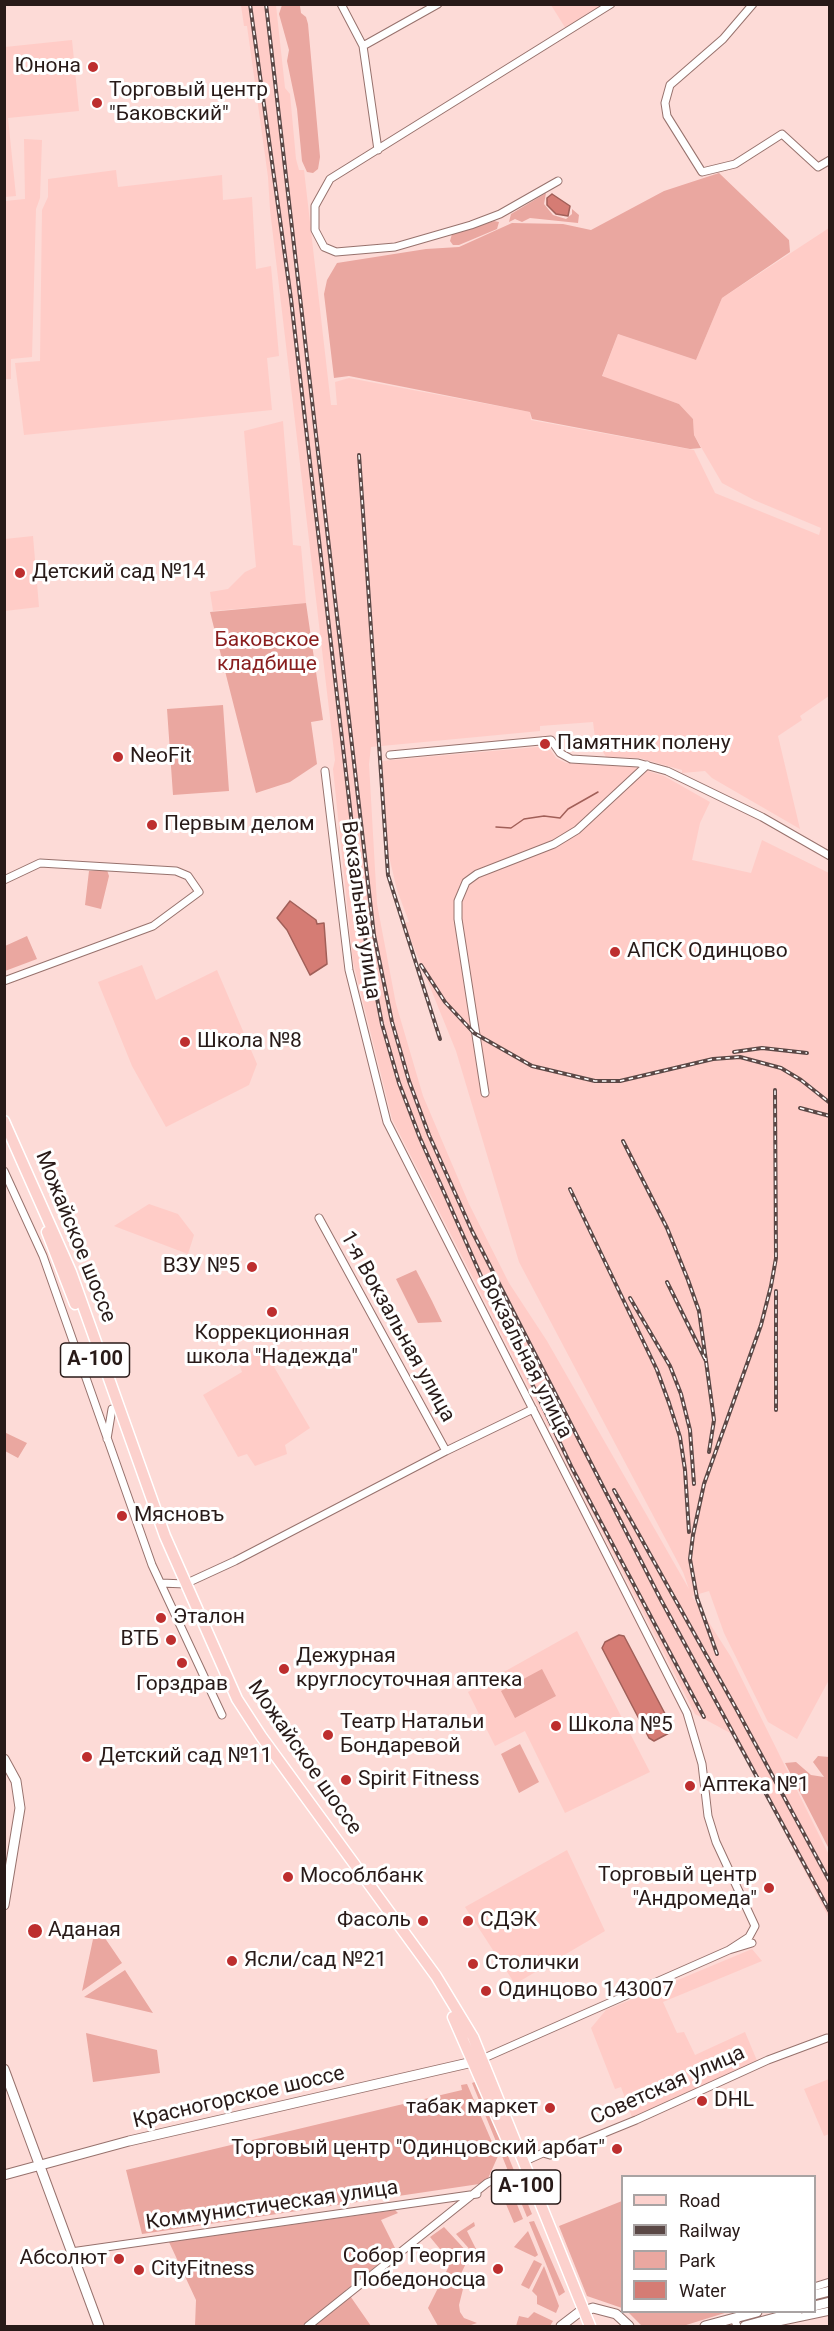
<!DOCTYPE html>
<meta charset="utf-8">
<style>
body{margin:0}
#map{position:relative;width:834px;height:2331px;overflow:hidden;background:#fddbd7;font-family:Roboto,sans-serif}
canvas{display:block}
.frame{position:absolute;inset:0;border:6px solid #281a18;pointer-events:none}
.legend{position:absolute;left:621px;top:2175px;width:195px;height:138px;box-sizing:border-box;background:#fff;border:2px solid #a9a3a3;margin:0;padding:8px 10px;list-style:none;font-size:18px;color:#281a18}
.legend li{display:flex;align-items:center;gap:12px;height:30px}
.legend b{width:30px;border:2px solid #a9a3a3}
</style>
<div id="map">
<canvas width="834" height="2331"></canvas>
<div class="frame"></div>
<ul class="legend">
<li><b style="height:8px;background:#fcd1cd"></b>Road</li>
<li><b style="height:8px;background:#5b4846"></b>Railway</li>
<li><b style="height:16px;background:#eaa7a0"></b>Park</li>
<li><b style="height:16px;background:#d57c74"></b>Water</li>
</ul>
</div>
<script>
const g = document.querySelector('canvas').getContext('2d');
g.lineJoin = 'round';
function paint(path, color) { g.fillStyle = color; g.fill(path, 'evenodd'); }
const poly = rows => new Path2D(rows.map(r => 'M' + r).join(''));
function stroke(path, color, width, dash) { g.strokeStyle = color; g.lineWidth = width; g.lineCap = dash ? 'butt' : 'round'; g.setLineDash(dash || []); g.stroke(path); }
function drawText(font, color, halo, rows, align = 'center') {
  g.font = font + ' Roboto,sans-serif'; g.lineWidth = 6; g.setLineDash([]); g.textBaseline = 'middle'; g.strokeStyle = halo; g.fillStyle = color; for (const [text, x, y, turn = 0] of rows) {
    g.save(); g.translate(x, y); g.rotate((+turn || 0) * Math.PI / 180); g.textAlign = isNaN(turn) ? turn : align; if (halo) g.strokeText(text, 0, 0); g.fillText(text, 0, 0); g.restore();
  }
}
paint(poly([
 [241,5,276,5,285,88,290,94,296,159,299,170,304,170,331,405,337,405,335,382,349,378,530,412,531,420,694,450,715,493,819,535,821,528,754,500,722,483,694,435,693,419,679,404,602,377,618,334,696,360,722,298,829,228,829,696,800,716,802,720,778,736,800,829,712,778,705,771,682,773,682,770,639,758,606,757,595,738,593,722,540,726,540,731,371,747,369,764,377,904,396,1004,423,1096,469,1204,509,1283,547,1341,689,1589,683,1572,519,1262,456,1051,404,923,409,922,397,890,387,848,381,761,548,746,556,758,566,763,631,766,664,776,710,802,700,823,692,860,751,873,762,840,829,873,830,1678,797,1739,768,1722,724,1633,709,1591,692,1596,731,1657,829,1855,829,1918,734,1735,695,1714,392,1119,353,962,333,769,335,760,270,210,268,177,247,26,244,26],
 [551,5,605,5,566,29],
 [72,40,79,111,8,118,16,196,5,197,5,47],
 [24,139,42,140,40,198,36,209,32,357,11,359,11,379,5,379,5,201,25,199],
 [116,170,118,187,222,175,223,200,252,197,256,269,271,266,279,356,267,358,272,410,24,435,15,363,40,361,42,210,48,197,48,179],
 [283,421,293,545,301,546,306,603,213,611,210,592,228,589,245,572,256,567,244,431],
 [33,536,39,607,5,611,5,539],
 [142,965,156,1000,217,970,257,1064,249,1085,166,1127,132,1066,98,982],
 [149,1204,178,1214,194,1235,188,1254,114,1226],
 [275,1345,284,1361,274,1367,310,1428,285,1445,287,1454,255,1466,247,1454,238,1457,203,1395,242,1372,238,1360,253,1351,257,1356],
 [577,1631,650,1772,565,1813,525,1731,495,1746,468,1692],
 [567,1850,605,1931,515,1984,465,1907],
 [752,1949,762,1961,663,2002,677,2033,684,2032,695,2055,745,2032,758,2063,633,2120,621,2087,615,2089,591,2028,606,2010],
 [829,2079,829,2134,824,2136,804,2089]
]), '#ffccc7');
paint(poly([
 [282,5,300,6,301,13,306,17,308,24,320,157,318,169,313,173,307,172,302,161,297,109,287,61,289,50,279,14],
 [719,173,789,240,790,252,722,298,696,360,618,334,602,376,679,404,693,419,694,435,701,448,690,449,532,419,530,412,349,376,334,378,324,294,327,280,337,263,426,249,459,247,512,223,563,224,591,230,664,191],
 [546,193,544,204,553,215,566,219,572,214,572,209,579,215,578,223,530,218,522,222,515,219,509,222,511,214],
 [494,221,499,222,497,229,459,245,453,245,450,241,452,234],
 [306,603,323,720,311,722,317,764,290,782,256,793,210,612],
 [223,705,229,791,173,795,167,709],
 [107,870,109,876,101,909,85,905,89,871],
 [27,936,37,959,5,971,5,946],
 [416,1270,432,1301,442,1322,418,1323,396,1279],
 [4,1432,27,1443,18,1458,5,1451],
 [542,1669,556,1696,515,1718,501,1691],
 [520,1744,539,1782,519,1793,501,1754],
 [818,1756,829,1757,829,1849,785,1763,796,1762,811,1775,824,1777,813,1762],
 [96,1925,122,1963,82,1991],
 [125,1970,153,2013,84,1997],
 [86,2033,157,2050,160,2073,93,2082],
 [477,2081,532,2214,527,2217,472,2083],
 [467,2084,498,2156,486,2183,142,2234,126,2170,462,2090,461,2085],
 [509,2185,523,2219,514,2223,500,2190],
 [622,2201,622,2308,587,2296,559,2226],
 [395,2210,398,2213,381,2220,396,2250,346,2290,371,2326,195,2326,196,2300,169,2242],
 [534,2221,565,2292,559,2296,529,2222],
 [474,2222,475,2226,467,2231,477,2251,473,2253,456,2234],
 [444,2227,470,2255,456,2284,463,2289,459,2305,460,2312,464,2318,477,2323,468,2326,438,2326,428,2308,449,2266,445,2255,430,2237],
 [528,2231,538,2255,535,2257,514,2247],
 [534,2260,542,2264,529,2289,521,2285],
 [544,2266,559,2306,556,2313,537,2304,537,2296,532,2291],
 [534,2312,553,2321,550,2326,516,2326,519,2316,528,2318],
 [628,2312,728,2312,683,2326,642,2326]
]), '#eaa7a0');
const water = poly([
 [552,194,570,206,568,216,556,214,547,205,547,198,552,194],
 [290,901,316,920,317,924,324,923,327,964,310,975,287,930,277,918,290,901],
 [619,1635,624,1636,672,1727,671,1732,654,1741,649,1738,602,1648,605,1642,619,1635]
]);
paint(water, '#d57c74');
stroke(water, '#a15f58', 1.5);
stroke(poly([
 [496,827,511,828,524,819,544,816,560,818,568,809,598,792]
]), '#a15f58', 1.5);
const street = poly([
 [341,4,363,46,378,150],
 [753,4,723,39,670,85,665,103,667,116,702,172,735,164,782,134,818,167,830,160],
 [363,46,438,4],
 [558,181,500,214,471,225,395,247,336,252,324,247,315,230,315,206,330,179,611,4],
 [390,755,551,740,560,753,571,759,638,763,667,771,762,817,830,856],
 [325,771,349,970,387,1122,687,1713,702,1764,708,1816,716,1842,755,1926,749,1937,729,1950],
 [4,880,40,863,176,871,188,876,199,892,153,926,4,981],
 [485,1093,458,919,458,901,466,882,477,874,554,844,577,830,647,765],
 [4,1171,43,1256,152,1565,222,1715],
 [319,1218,446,1451],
 [107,1439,112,1409],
 [161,1583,185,1584,235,1561,446,1451,533,1409],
 [482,2059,729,1950,752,1943],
 [523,2162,543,2153,550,2155,636,2120,768,2060,827,2038],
 [71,2252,477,2194],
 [814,2287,830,2282],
 [308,2326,487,2183,507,2174],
 [737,2326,735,2321,739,2317],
 [759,2326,830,2311]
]);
const secondary = poly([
 [4,1759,16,1781,20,1808,4,1905],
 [4,2069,99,2326],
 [4,2175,129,2141,477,2061],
 [814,2295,830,2291],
 [814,2306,830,2302],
 [561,2326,578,2313,593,2308,616,2314,629,2326],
 [705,2326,757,2312],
 [745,2326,797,2312]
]);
const primary = poly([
 [4,1121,71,1272,165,1536,237,1699,261,1736,436,1976,473,2037,590,2326],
 [47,1232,75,1304],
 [453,2017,506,2138]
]);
stroke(street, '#97726d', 9);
stroke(secondary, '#97726d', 11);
stroke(primary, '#fff', 13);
stroke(street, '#fff', 7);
stroke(secondary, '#fff', 9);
stroke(primary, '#fcd1cd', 10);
const rail = poly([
 [250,4,291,299,365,937,382,1024,399,1083,420,1138,481,1276,572,1468,704,1717],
 [266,4,374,935,392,1022,409,1081,429,1135,472,1231,661,1600,830,1912],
 [359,455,388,875,440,1039],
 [421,965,445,1002,474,1033,532,1066,595,1081,620,1081,713,1059,740,1057,781,1068,801,1080,830,1103],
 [734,1052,762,1048,807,1053],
 [800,1108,830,1116],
 [623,1141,667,1228,688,1280,699,1311,706,1361],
 [570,1189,657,1370,669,1403,680,1437,685,1470,689,1532],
 [667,1282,706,1361,714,1420,709,1452],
 [776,1291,776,1410],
 [630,1298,670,1366,681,1394,690,1430,694,1484],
 [614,1490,738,1712,830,1882],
 [717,1654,697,1598,690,1559,693,1535,704,1484,761,1325,771,1286,776,1258,775,1090]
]);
stroke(rail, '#5b4846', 4);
stroke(rail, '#fff', 1.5, [4.5]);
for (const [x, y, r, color] of [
 [93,67,6,"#bd2e2e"],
 [97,103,6,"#bd2e2e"],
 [20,573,6,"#bd2e2e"],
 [545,744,6,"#bd2e2e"],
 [118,757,6,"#bd2e2e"],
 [152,825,6,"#bd2e2e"],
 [615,952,6,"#bd2e2e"],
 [185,1042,6,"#bd2e2e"],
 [252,1267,6,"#bd2e2e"],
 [272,1312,6,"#bd2e2e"],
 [122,1516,6,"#bd2e2e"],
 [161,1618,6,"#bd2e2e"],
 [171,1640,6,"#bd2e2e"],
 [182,1663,6,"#bd2e2e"],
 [284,1669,6,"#bd2e2e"],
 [556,1726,6,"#bd2e2e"],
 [328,1735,6,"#bd2e2e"],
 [87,1757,6,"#bd2e2e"],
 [346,1780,6,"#bd2e2e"],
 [690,1786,6,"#bd2e2e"],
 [288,1877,6,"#bd2e2e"],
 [769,1888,6,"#bd2e2e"],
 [423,1921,6,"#bd2e2e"],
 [468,1921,6,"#bd2e2e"],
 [35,1931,8,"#bd2e2e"],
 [232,1961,6,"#bd2e2e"],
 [473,1964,6,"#bd2e2e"],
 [486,1991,6,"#bd2e2e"],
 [702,2101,6,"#bd2e2e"],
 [550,2108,6,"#bd2e2e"],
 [617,2149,6,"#bd2e2e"],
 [119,2259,6,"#bd2e2e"],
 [498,2269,6,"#bd2e2e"],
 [139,2270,6,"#bd2e2e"]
]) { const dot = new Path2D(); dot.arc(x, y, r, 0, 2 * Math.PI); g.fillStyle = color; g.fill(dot); stroke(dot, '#fff', 2); }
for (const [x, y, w] of [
 [95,1360,69],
 [526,2187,69]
]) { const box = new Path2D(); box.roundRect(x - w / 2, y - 17, w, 34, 4.5); g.fillStyle = '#fff'; g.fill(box); stroke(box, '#281a18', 1.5); }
drawText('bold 20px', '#281a18', null, [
 ["А-100",95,1360],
 ["А-100",526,2187]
]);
drawText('21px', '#281a18', '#fff', [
 ["Юнона",81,67,"right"],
 ["Торговый центр",109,91],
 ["\"Баковский\"",109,115],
 ["Детский сад №14",32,573],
 ["Памятник полену",557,744],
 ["NeoFit",130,757],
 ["Первым делом",164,825],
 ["АПСК Одинцово",627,952],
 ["Школа №8",197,1042],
 ["ВЗУ №5",240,1267,"right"],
 ["Коррекционная",272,1334,"center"],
 ["школа \"Надежда\"",272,1358,"center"],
 ["Мясновъ",134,1516],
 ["Эталон",173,1618],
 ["ВТБ",159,1640,"right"],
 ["Дежурная",296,1657],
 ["круглосуточная аптека",296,1681],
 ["Горздрав",182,1685,"center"],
 ["Театр Натальи",340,1723],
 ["Бондаревой",340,1747],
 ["Школа №5",568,1726],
 ["Детский сад №11",99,1757],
 ["Spirit Fitness",358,1780],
 ["Аптека №1",702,1786],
 ["Торговый центр",757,1876,"right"],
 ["\"Андромеда\"",757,1900,"right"],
 ["Мособлбанк",300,1877],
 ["Фасоль",411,1921,"right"],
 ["СДЭК",480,1921],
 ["Аданая",48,1931],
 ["Ясли/сад №21",244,1961],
 ["Столички",485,1964],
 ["Одинцово 143007",498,1991],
 ["DHL",714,2101],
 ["табак маркет",538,2108,"right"],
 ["Торговый центр \"Одинцовский арбат\"",605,2149,"right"],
 ["Собор Георгия",486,2257,"right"],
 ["Победоносца",486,2281,"right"],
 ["Абсолют",107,2259,"right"],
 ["CityFitness",151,2270]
], 'left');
drawText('21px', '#891e1e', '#fff', [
 ["Баковское",267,641],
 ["кладбище",267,665]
]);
drawText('21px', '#281a18', '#fff', [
 ["Вокзальная улица",360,910,82],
 ["Можайское шоссе",75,1237,68],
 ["1-я Вокзальная улица",397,1327,61],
 ["Вокзальная улица",525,1357,63],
 ["Можайское шоссе",304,1758,55],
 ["Советская улица",668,2086,-24],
 ["Красногорское шоссе",239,2098,-13],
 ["Коммунистическая улица",272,2206,-8]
]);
</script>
